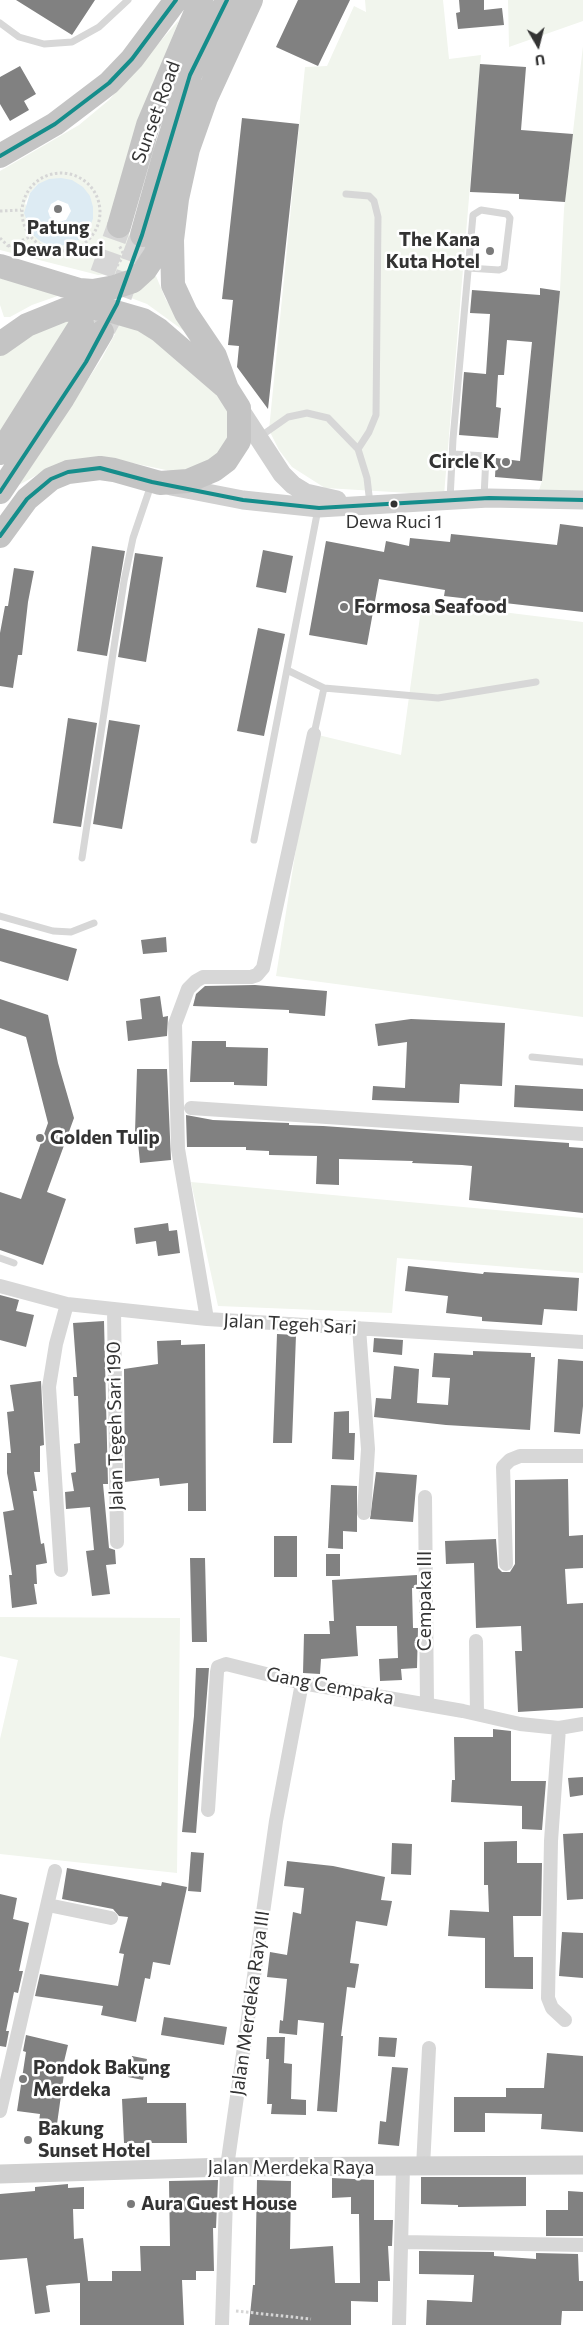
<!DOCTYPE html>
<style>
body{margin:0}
#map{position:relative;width:583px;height:2325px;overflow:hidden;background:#fff;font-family:Commissioner,sans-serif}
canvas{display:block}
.north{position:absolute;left:513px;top:20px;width:50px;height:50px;-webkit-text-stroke:4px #fff;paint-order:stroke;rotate:172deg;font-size:14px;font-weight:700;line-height:20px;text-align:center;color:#333}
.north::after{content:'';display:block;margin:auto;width:18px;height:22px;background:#333;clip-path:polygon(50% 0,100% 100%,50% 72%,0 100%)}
</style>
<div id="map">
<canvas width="583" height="2325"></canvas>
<div class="north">U</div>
</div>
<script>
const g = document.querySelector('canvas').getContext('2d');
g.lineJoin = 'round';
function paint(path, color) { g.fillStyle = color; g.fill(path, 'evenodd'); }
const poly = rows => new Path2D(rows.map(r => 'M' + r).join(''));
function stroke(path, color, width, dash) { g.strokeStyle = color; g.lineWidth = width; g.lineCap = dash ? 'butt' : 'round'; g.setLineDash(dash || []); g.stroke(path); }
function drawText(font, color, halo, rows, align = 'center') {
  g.font = font + ' Commissioner,sans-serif'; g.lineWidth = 5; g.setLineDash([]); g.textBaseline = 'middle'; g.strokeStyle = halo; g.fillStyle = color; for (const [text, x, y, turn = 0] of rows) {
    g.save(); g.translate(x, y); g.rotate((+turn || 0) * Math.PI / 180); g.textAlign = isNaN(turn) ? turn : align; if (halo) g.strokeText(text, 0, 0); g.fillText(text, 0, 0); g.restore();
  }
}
paint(poly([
 [365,0,443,0,449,59,481,55,444,495,325,488,292,467,279,450,269,430,305,67,327,66,354,6,366,12],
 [508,0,583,0,583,21,509,47],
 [179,20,142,115,110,226,153,243,136,265,122,273,98,275,0,250,0,171,79,125,109,100],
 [38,184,93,219,81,239,61,246,50,246,40,241,25,203,30,193],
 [583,46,583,493,539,490,542,481,560,290,564,209],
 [0,265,66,293,32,305,10,317,4,317,0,305],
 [156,276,166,300,191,336,147,304,131,298,103,295],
 [71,312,91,313,131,320,174,349,206,375,235,425,232,436,220,456,200,471,185,474,109,458,70,460,51,467,19,485,102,358,115,334,73,315,38,376,0,433,0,355,37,325],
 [422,602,583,622,583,1017,276,976,314,734,401,755],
 [191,1182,583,1218,583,1273,397,1258,392,1313,218,1306],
 [0,1615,0,1617,180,1618,177,1873,0,1854,0,1739,18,1660,0,1656]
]), '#f1f5ed');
paint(poly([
 [61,178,72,180,83,187,90,196,93,207,93,219,88,230,81,239,61,246,50,246,40,241,32,234,24,213,30,193,38,184,49,179],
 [58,200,68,204,71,211,66,220,59,222,50,217,48,211,51,204]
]), '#ddebf3');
paint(poly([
 [16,0,95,0,72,35],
 [298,0,350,0,318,66,276,47],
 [459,0,484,0,484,10,502,8,504,25,458,29,456,13,460,12],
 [480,64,526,67,521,130,573,134,565,202,519,199,519,194,470,192],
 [20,66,36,94,24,101,29,110,10,121,0,104,0,77],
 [242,118,299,124,268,409,237,367,239,346,228,345,233,300,222,299],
 [540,288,560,291,542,481,495,477,496,458,520,461,532,342,507,340,504,375,498,375,496,407,501,408,498,438,459,435,464,372,486,374,490,314,470,313,472,290,540,295],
 [560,524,583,527,583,612,444,596,445,590,379,579,367,645,309,635,326,541,384,552,386,541,409,546,410,538,450,542,451,534,557,545],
 [92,546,125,551,107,656,77,651],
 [263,550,293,556,286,593,256,587],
 [135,553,163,557,146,662,118,657],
 [14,568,34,571,28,602,22,655,18,655,13,688,0,686,0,633,5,606,8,606],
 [258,628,285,634,264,736,237,731],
 [68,718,97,723,81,827,53,823],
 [109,720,140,725,122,829,93,824],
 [0,928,77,949,68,981,0,961],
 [166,937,167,952,143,954,141,940],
 [255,985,327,991,325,1016,289,1013,289,1010,193,1006,196,994,205,986],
 [160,996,163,1017,168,1016,167,1036,128,1041,126,1021,142,1019,140,999],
 [0,999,48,1015,58,1063,74,1118,47,1192,66,1199,43,1265,0,1250,0,1192,21,1199,48,1123,26,1037,0,1028],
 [411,1019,505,1023,502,1086,460,1084,459,1103,372,1100,373,1086,405,1088,407,1042,378,1046,375,1024],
 [192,1041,226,1041,226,1047,268,1048,267,1086,234,1085,234,1082,190,1082],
 [137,1069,167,1069,171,1160,140,1163,137,1132,135,1132],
 [515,1085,583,1089,583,1111,514,1107],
 [186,1115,213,1120,289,1123,289,1125,323,1126,569,1143,569,1147,583,1148,583,1213,469,1200,472,1166,462,1165,412,1163,413,1161,339,1159,339,1185,316,1184,317,1156,269,1155,269,1151,246,1150,246,1147,187,1147],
 [168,1223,169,1231,177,1230,180,1253,158,1256,156,1241,136,1244,134,1228],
 [408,1266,483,1274,484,1272,579,1278,577,1311,544,1309,542,1325,482,1321,482,1317,446,1313,448,1296,405,1291],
 [0,1295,19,1300,16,1311,34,1315,26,1347,0,1340],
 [104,1321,108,1484,103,1484,109,1548,115,1550,116,1564,106,1565,110,1594,92,1596,86,1551,94,1550,90,1507,66,1509,65,1492,74,1491,71,1473,76,1472,74,1444,80,1443,78,1396,74,1396,73,1377,77,1377,73,1323],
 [277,1334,296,1335,292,1443,273,1443],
 [374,1338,403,1340,402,1355,373,1352],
 [181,1340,181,1345,205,1344,206,1511,188,1511,188,1483,160,1486,159,1478,125,1482,124,1369,158,1364,157,1341],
 [473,1351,531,1353,531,1357,535,1357,530,1430,446,1425,374,1417,376,1398,391,1399,394,1366,419,1369,417,1403,448,1405,450,1378,432,1377,434,1353,473,1355],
 [558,1359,583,1361,583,1406,580,1434,554,1432],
 [41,1381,44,1445,40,1446,40,1472,34,1472,37,1491,33,1491,41,1544,44,1543,47,1563,36,1565,37,1584,34,1584,37,1604,12,1608,9,1575,12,1575,3,1512,14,1510,7,1473,7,1453,11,1453,7,1412,14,1411,10,1385],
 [349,1411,349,1433,355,1433,354,1460,332,1459,334,1412],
 [376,1472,417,1475,413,1522,370,1519],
 [568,1479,569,1536,583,1535,583,1568,565,1569,567,1604,583,1603,583,1708,518,1712,515,1651,522,1651,521,1626,476,1628,474,1563,446,1564,445,1541,496,1539,498,1568,502,1572,510,1572,515,1564,515,1480],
 [331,1485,357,1486,357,1532,343,1531,343,1549,328,1548],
 [274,1536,297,1536,297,1577,274,1577],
 [326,1554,340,1554,340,1576,326,1576],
 [190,1558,205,1558,207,1642,192,1642],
 [417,1575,417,1588,412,1588,413,1628,418,1628,417,1668,401,1669,402,1680,380,1681,379,1659,398,1658,397,1626,356,1626,358,1656,321,1659,320,1674,303,1673,304,1634,330,1634,329,1621,334,1621,332,1580],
 [196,1668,209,1668,196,1833,182,1832,194,1716],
 [493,1729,511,1731,511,1781,546,1781,542,1830,522,1829,522,1806,451,1802,452,1780,455,1780,454,1737,493,1737],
 [583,1777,583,1795,570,1797,568,1778],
 [583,1833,583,1899,567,1900,563,1834],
 [517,1841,517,1863,542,1863,541,1916,513,1916,514,1957,533,1957,533,1989,485,1988,485,1938,448,1936,450,1910,489,1912,488,1885,484,1885,484,1842],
 [392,1843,412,1844,411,1875,391,1874],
 [191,1852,204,1853,201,1892,188,1891],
 [287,1861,333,1866,385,1877,381,1900,392,1901,387,1926,356,1921,350,1963,359,1964,355,1988,347,1987,341,2036,343,2036,337,2112,317,2111,324,2023,298,2020,297,2035,279,2033,280,2020,283,2021,287,1979,267,1977,270,1952,287,1955,293,1912,301,1914,304,1888,284,1886],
 [67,1868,161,1886,162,1882,187,1887,170,1965,153,1962,150,1979,145,1978,136,2022,101,2015,103,2006,35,1996,40,1974,118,1986,124,1954,119,1953,128,1917,119,1916,113,1909,62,1899],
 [0,1894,17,1898,13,1919,29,1923,19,1971,23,1971,18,1993,14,1992,6,2031,9,2031,6,2047,0,2046],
 [562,1932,583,1933,583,1978,559,1976],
 [164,2017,227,2027,224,2045,161,2035],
 [26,2035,68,2045,63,2066,65,2067,57,2124,39,2122,40,2114,17,2111,26,2052,23,2051],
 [267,2037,285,2037,284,2063,292,2064,291,2099,306,2100,306,2115,271,2114,272,2104,267,2104,269,2059,266,2059],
 [379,2037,397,2038,395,2057,378,2056],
 [547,2053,583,2056,583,2132,541,2129,542,2114,485,2113,485,2132,454,2132,454,2097,506,2097,506,2088,544,2088],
 [132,2056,147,2059,143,2080,128,2077],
 [392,2067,408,2068,399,2146,378,2144,380,2121,386,2122],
 [147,2097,147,2103,186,2103,187,2143,124,2143,122,2099],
 [421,2177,526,2177,526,2206,458,2207,458,2205,421,2204],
 [332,2178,374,2180,374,2220,393,2220,392,2246,388,2246,390,2281,378,2281,378,2302,351,2301,351,2325,249,2325,253,2285,255,2285,257,2180,291,2181,290,2249,333,2246,335,2283,360,2283,359,2214,351,2214,351,2197,332,2198],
 [218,2180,216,2228,213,2228,214,2271,196,2271,196,2280,182,2280,184,2325,80,2325,80,2283,49,2285,46,2286,50,2312,35,2314,27,2258,0,2260,0,2194,35,2191,35,2187,68,2184,68,2188,84,2187,84,2209,73,2209,74,2239,83,2238,88,2281,112,2281,112,2271,141,2271,140,2246,170,2246,169,2181],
 [568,2191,583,2192,583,2236,546,2236,546,2210,568,2210],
 [419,2251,494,2252,494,2256,536,2259,536,2253,578,2254,579,2281,583,2281,583,2311,562,2311,561,2325,426,2325,427,2300,472,2302,474,2275,419,2274]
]), '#818181');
stroke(poly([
 [90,308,119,226],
 [104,328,117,304,142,235]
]), '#d6d6d6', 24, [24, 12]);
stroke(poly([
 '22 212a39 39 0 1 1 78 0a39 39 0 1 1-78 0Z',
 [0,211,21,210],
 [0,238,8,246,7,248],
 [8,246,30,237],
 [117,266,124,255,119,245],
 [236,2311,311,2319]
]), '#d6d6d6', 3, [2.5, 2.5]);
stroke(poly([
 [0,23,19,37,44,44,72,42,99,27,128,0],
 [346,194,369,196,374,201,378,217,376,415,369,432,358,449],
 [258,438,288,417,307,413,328,418,358,449,367,478,370,504],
 [453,454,486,456,484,497],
 [450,500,453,439,473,215,481,210,507,214,510,218,504,268,499,270,468,268],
 [287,670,324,688,314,734],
 [324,688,438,698,536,682],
 [254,840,318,509],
 [82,858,124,581,133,538,151,485],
 [0,916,53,931,71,932,94,923],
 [532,1057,583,1062],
 [0,1258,14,1263]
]), '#d7d7d7', 7);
stroke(poly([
 [191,1108,583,1134],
 [0,1286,67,1304,207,1319,583,1342],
 [114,1309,117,1542],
 [207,1319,178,1149,175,1024,188,989,196,981,203,977,251,977,257,975,263,968,314,734],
 [359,1328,368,1449,364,1513],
 [425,1497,427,1705],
 [506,1564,503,1467,510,1460,520,1456,583,1456],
 [61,1570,49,1387,56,1344,67,1304],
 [476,1641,477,1714],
 [559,1728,551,1841,548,1998,552,2008,565,2020],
 [208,1810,217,1672,218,1667,226,1664,302,1683,463,1711,520,1724,559,1728,583,1724],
 [48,1905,111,1918],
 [0,2111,55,1871],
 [423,2167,429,2048],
 [401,2242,583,2245],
 [222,2325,227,2167,276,1821,302,1683],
 [399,2325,403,2167]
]), '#d7d7d7', 14);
stroke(poly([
 [239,408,282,474,293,485,306,493,337,500],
 [171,486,243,500,319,508,489,498,583,500],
 [0,2174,227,2167,583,2165]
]), '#d0d0d0', 19);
stroke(poly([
 [0,156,55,124,109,83,132,59,176,0],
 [119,226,148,125,201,0],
 [142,235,165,153,190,75,227,0],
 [0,266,79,290,93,291,115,287,133,281,145,270,155,255,177,199,188,149,206,98,251,0],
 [0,344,27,325,64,310,93,308,112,311,143,320,159,330,224,386],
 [0,453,82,323],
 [0,492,63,398,102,332],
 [0,536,27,499,51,479,68,472,100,468,114,470,160,483,188,481,214,470,226,461,239,441,239,408,227,389,215,356,186,313,173,285,172,240,177,199]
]), '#c4c4c4', 24);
stroke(poly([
 [0,156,55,124,109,83,132,59,176,0],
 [0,492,86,362,117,304,142,235,190,75,227,0],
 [0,536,27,499,51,479,68,472,100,468,152,482,243,500,319,508,489,498,583,500]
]), '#158d8b', 4);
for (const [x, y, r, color] of [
 [58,209,5,"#7a7a7a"],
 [490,251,5,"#7a7a7a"],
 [506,462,5,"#7a7a7a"],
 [394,504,4.5,"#333"],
 [344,607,5,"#7a7a7a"],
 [40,1138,5,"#7a7a7a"],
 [23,2079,5,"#7a7a7a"],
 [28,2140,5,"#7a7a7a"],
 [131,2204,5,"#7a7a7a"]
]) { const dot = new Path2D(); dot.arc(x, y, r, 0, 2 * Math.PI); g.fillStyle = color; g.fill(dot); stroke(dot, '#fff', 2); }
drawText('18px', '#333', '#fff', [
 ["Dewa Ruci 1",394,522]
]);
drawText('19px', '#333', '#fff', [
 ["Sunset Road",156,112,-70],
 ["Jalan Tegeh Sari",290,1324,3],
 ["Jalan Tegeh Sari 190",115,1426,-91],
 ["Cempaka III",425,1601,-90],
 ["Gang Cempaka",330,1686,11],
 ["Jalan Merdeka Raya III",250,2003,-82],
 ["Jalan Merdeka Raya",291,2168]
]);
drawText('bold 19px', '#333', '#fff', [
 ["Patung",58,228,"center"],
 ["Dewa Ruci",58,250,"center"],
 ["The Kana",480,240,"right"],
 ["Kuta Hotel",480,262,"right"],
 ["Circle K",496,462,"right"],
 ["Formosa Seafood",354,607],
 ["Golden Tulip",50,1138],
 ["Pondok Bakung",33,2068],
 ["Merdeka",33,2090],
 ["Bakung",38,2129],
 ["Sunset Hotel",38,2151],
 ["Aura Guest House",141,2204]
], 'left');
</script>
